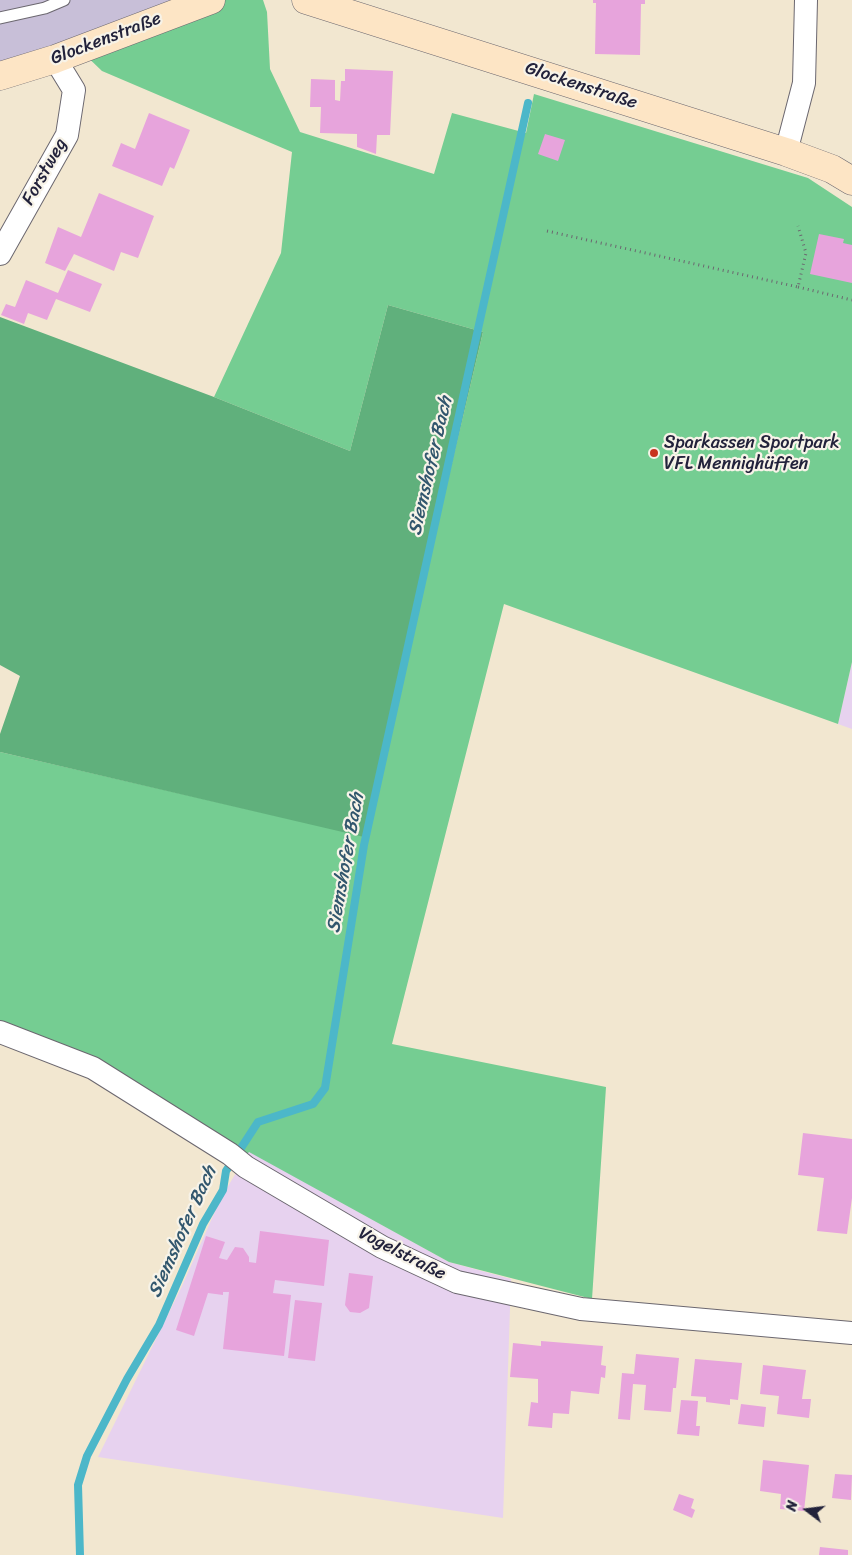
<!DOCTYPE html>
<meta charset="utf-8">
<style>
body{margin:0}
#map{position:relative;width:852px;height:1555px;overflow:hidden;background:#f2e7d0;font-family:Sriracha,sans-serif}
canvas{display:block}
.north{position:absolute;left:782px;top:1485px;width:50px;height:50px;-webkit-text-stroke:4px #f7f3e8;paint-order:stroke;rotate:285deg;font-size:14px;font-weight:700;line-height:20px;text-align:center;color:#22223b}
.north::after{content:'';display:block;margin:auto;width:18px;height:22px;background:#22223b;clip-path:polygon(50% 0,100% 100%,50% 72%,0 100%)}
</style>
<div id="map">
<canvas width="852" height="1555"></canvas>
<div class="north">N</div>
</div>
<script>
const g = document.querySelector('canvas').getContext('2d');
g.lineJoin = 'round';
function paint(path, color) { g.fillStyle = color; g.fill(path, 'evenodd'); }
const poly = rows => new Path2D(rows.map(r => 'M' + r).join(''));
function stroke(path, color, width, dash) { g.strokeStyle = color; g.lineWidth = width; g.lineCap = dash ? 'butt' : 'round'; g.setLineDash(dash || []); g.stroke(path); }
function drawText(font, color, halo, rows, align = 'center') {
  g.font = font + ' Sriracha,sans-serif'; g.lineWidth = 4.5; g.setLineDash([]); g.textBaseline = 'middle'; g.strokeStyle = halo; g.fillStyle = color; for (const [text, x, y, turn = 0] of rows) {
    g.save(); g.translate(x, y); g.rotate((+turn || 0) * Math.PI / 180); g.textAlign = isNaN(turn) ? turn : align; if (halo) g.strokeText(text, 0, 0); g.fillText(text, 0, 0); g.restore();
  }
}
paint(poly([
 [852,662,852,729,838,724],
 [249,1151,449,1262,511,1279,503,1518,98,1457,182,1286,221,1198]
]), '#e7d2ef');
paint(poly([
 [0,0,186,0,0,72]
]), '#c8bfd8');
paint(poly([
 [186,0,263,0,267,12,270,69,300,132,434,174,452,113,526,133,534,94,808,178,852,207,852,662,838,724,504,604,392,1044,606,1087,592,1299,449,1262,249,1152,243,1159,91,1076,0,1040,0,752,364,836,483,332,388,305,350,451,214,397,281,253,292,152,102,71,77,47]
]), '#75cd92');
paint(poly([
 [388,305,483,332,364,837,0,752,0,734,20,676,0,665,0,317,214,397,350,451]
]), '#60b07c');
stroke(poly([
 [80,1555,78,1485,87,1456,127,1379,159,1325,203,1224,223,1190,226,1171,258,1122,313,1104,325,1088,364,845,528,103]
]), '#4cb7c9', 8);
paint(poly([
 [593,0,645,0,645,4,641,4,640,55,595,54,596,3,593,3],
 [345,69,393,71,390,135,377,135,376,154,357,147,357,134,320,133,321,107,310,107,311,79,335,80,335,100,340,101,341,81,345,81],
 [149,113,190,130,174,169,170,167,162,186,112,166,121,143,135,149],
 [545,134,565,140,558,161,538,154],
 [99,193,154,216,138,258,121,252,114,271,74,254,65,271,45,263,58,227,81,237],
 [819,234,844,239,843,243,852,245,852,283,810,274],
 [68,270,102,284,90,312,56,299,47,320,28,313,24,324,1,315,6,304,15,307,26,280,58,293],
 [803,1133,852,1139,852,1198,847,1234,817,1231,824,1178,798,1175],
 [260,1231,329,1240,324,1286,275,1280,273,1293,291,1295,284,1356,223,1349,229,1292,223,1292,223,1295,208,1293,194,1336,176,1330,206,1236,225,1242,219,1258,227,1260,235,1247,243,1248,249,1257,249,1262,256,1263],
 [349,1273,373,1276,369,1308,360,1313,350,1312,345,1305],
 [295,1300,322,1303,315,1361,288,1358],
 [541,1341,603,1346,601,1365,606,1366,605,1378,601,1377,599,1394,571,1391,569,1414,553,1413,552,1428,528,1426,531,1402,538,1403,538,1379,510,1377,513,1343,541,1346],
 [636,1354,679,1358,676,1388,673,1388,671,1412,644,1410,646,1385,633,1384,630,1420,618,1419,622,1373,634,1374],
 [695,1359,742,1363,738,1400,730,1399,730,1405,706,1402,706,1397,691,1396],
 [763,1365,806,1370,802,1399,811,1399,809,1418,777,1414,779,1396,760,1394],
 [681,1400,698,1401,696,1426,700,1426,699,1436,677,1434],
 [741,1404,766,1407,764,1427,738,1424],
 [763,1460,809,1465,804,1511,780,1509,781,1494,760,1491],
 [835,1474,852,1475,851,1500,832,1498],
 [679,1494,694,1499,691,1508,695,1510,692,1518,673,1510],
 [820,1547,848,1550,848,1555,819,1555]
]), '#e7a4dc');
const lane = poly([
 [0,18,45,8,64,0]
]);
const street = poly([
 [786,152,804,83,806,0],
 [0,254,67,135,74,90,55,59],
 [0,1032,93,1068,230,1154,246,1167,382,1247,457,1282,581,1309,852,1333]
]);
const secondary = poly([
 [306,0,786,152,832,169,852,181],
 [0,76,55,59,211,0]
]);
stroke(lane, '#6b676f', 13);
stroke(street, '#6b676f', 24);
stroke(secondary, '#6b676f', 29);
stroke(poly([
 [547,231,798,287,806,253,798,226],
 [798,287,852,300]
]), '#6b676f', 3, [1, 4]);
stroke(lane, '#fff', 11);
stroke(street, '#fff', 22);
stroke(secondary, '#fde5c5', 28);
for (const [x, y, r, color] of [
 [654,453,5,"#c8321e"]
]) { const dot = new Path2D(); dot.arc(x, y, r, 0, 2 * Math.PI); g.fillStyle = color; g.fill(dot); stroke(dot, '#f7f3e8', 2); }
drawText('18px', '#22223b', '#f7f3e8', [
 ["Glockenstraße",106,39,-21],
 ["Glockenstraße",581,86,18],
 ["Forstweg",45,172,-61],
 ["Vogelstraße",402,1254,27]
]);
drawText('18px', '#22223b', '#f7f3e8', [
 ["Sparkassen Sportpark",664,443],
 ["VFL Mennighüffen",664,464]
], 'left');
drawText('italic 19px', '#31566d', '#f7f3e8', [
 ["Siemshofer Bach",431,466,-77],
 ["Siemshofer Bach",346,863,-80],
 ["Siemshofer Bach",183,1232,-66]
]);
</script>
